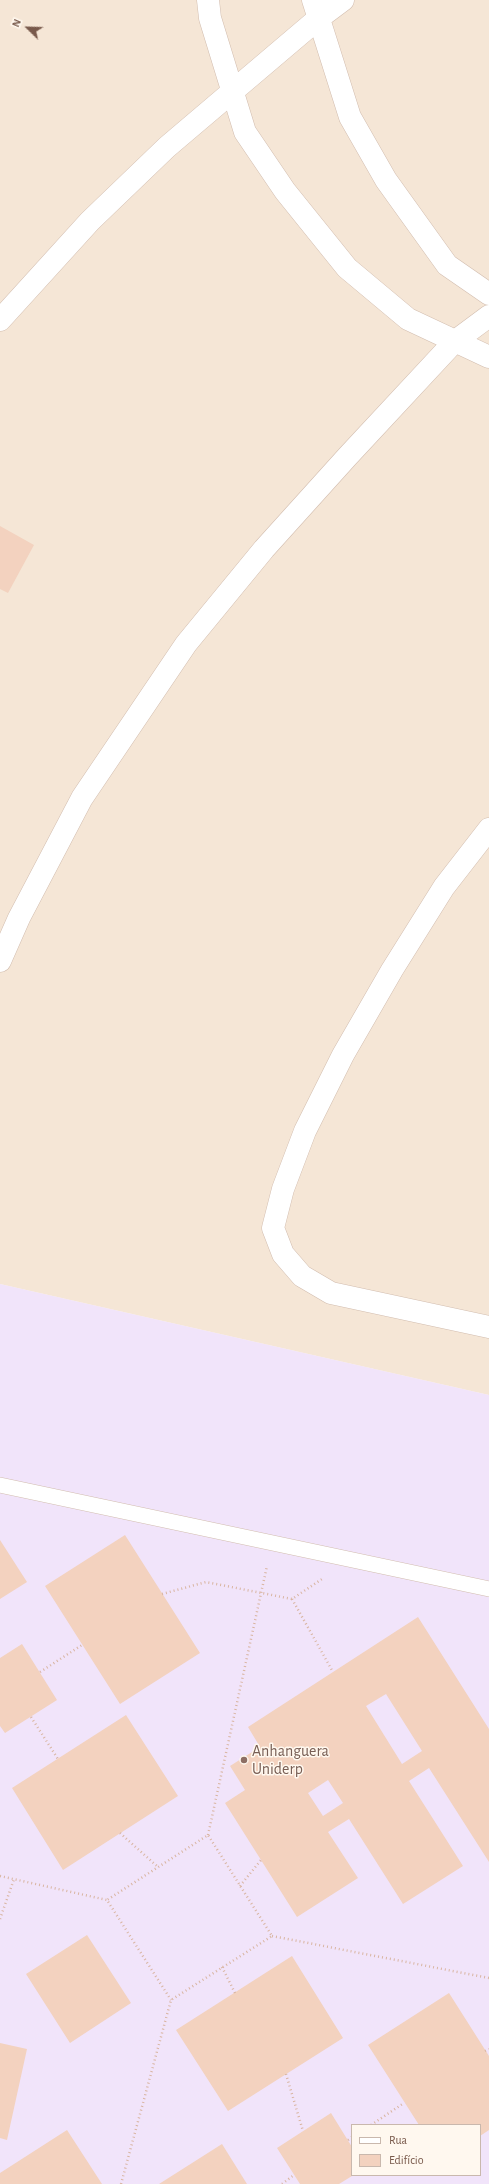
<!DOCTYPE html>
<meta charset="utf-8">
<style>
body{margin:0}
#map{position:relative;width:489px;height:2184px;overflow:hidden;background:#fdf4e8;font-family:"Alegreya Sans",sans-serif}
canvas{display:block}
.legend{position:absolute;left:351px;top:2124px;width:130px;height:52px;box-sizing:border-box;background:#fff8ef;border:1px solid #c9b8ad;margin:0;padding:5px 7px;list-style:none;font-size:12px;color:#78594b}
.legend li{display:flex;align-items:center;gap:8px;height:20px}
.legend b{width:20px;border:1px solid #c9b8ad}
.north{position:absolute;left:8px;top:8px;width:40px;height:40px;-webkit-text-stroke:3px #fff8ef;paint-order:stroke;rotate:293deg;font-size:11px;font-weight:700;line-height:16px;text-align:center;color:#78594b}
.north::after{content:'';display:block;margin:auto;width:14px;height:18px;background:#78594b;clip-path:polygon(50% 0,100% 100%,50% 72%,0 100%)}
</style>
<div id="map">
<canvas width="489" height="2184"></canvas>
<ul class="legend">
<li><b style="height:5px;background:#fff"></b>Rua</li>
<li><b style="height:11px;background:#f3d2bf"></b>Edifício</li>
</ul>
<div class="north">N</div>
</div>
<script>
const g = document.querySelector('canvas').getContext('2d');
g.lineJoin = 'round';
function paint(path, color) { g.fillStyle = color; g.fill(path, 'evenodd'); }
const poly = rows => new Path2D(rows.map(r => 'M' + r).join(''));
function stroke(path, color, width, dash) { g.strokeStyle = color; g.lineWidth = width; g.lineCap = dash ? 'butt' : 'round'; g.setLineDash(dash || []); g.stroke(path); }
function drawText(font, color, halo, rows, align = 'center') {
  g.font = font + ' "Alegreya Sans",sans-serif'; g.lineWidth = 3; g.setLineDash([]); g.textBaseline = 'middle'; g.strokeStyle = halo; g.fillStyle = color; for (const [text, x, y, turn = 0] of rows) {
    g.save(); g.translate(x, y); g.rotate((+turn || 0) * Math.PI / 180); g.textAlign = isNaN(turn) ? turn : align; if (halo) g.strokeText(text, 0, 0); g.fillText(text, 0, 0); g.restore();
  }
}
paint(poly([
 [0,0,489,0,489,1395,0,1284]
]), '#f5e6d6');
paint(poly([
 [0,1284,489,1395,489,2184,0,2184],
 [352,2125,480,2125,480,2175,352,2175]
]), '#f1e4fa');
paint(poly([
 [0,526,34,545,8,593,0,589],
 [125,1535,200,1653,120,1704,45,1586],
 [0,1540,27,1582,0,1599],
 [418,1617,489,1729,489,1862,429,1768,409,1781,463,1866,403,1904,349,1819,328,1832,358,1878,297,1917,225,1803,245,1790,230,1766,260,1747,248,1727],
 [386,1694,422,1751,402,1764,366,1706],
 [328,1780,343,1803,323,1816,308,1793],
 [22,1644,57,1700,5,1733,0,1726,0,1658],
 [126,1715,178,1796,63,1870,12,1788],
 [87,1935,131,2003,70,2043,26,1974],
 [292,1956,343,2038,228,2111,176,2030],
 [449,1993,489,2056,489,2130,480,2136,480,2125,419,2125,368,2045],
 [0,2043,27,2049,7,2140,0,2138],
 [331,2113,352,2147,352,2176,339,2184,300,2184,277,2148],
 [67,2130,102,2184,0,2184,0,2173],
 [222,2144,247,2184,159,2184]
]), '#f3d2bf');
const lane = poly([
 [0,1485,489,1589]
]);
const street = poly([
 [208,0,210,18,245,132,285,191,347,268,408,319,489,357],
 [313,0,350,117,386,180,447,265,489,294],
 [0,320,90,221,167,147,319,18,343,0],
 [489,829,444,887,392,970,343,1055,305,1131,283,1189,273,1228,283,1254,302,1276,331,1293,489,1327],
 [0,961,19,918,82,798,186,644,264,549,347,457,454,342,489,316]
]);
stroke(lane, '#d2bdaf', 16);
stroke(street, '#d2bdaf', 23);
stroke(poly([
 [162,1594,206,1582,292,1599,322,1579],
 [292,1599,333,1672],
 [40,1672,82,1645],
 [31,1717,58,1759],
 [120,1833,158,1867],
 [208,1835,267,1566],
 [0,1876,107,1900],
 [240,1886,261,1860],
 [0,1919,14,1879],
 [272,1936,489,1978],
 [222,1967,235,1993],
 [485,2051,489,2049],
 [286,2074,303,2131],
 [371,2125,404,2103],
 [348,2140,352,2137],
 [121,2184,171,2000,272,1936,208,1835,107,1900,171,2000],
 [282,2184,294,2175]
]), '#d9b5a1', 2.5, [1, 3]);
stroke(lane, '#fff', 15);
stroke(street, '#fff', 22);
for (const [x, y, r, color] of [
 [244,1760,4,"#8d6e63"]
]) { const dot = new Path2D(); dot.arc(x, y, r, 0, 2 * Math.PI); g.fillStyle = color; g.fill(dot); stroke(dot, '#fff8ef', 1.5); }
drawText('16px', '#785e54', '#fff8ef', [
 ["Anhanguera",252,1751],
 ["Uniderp",252,1769]
], 'left');
</script>
